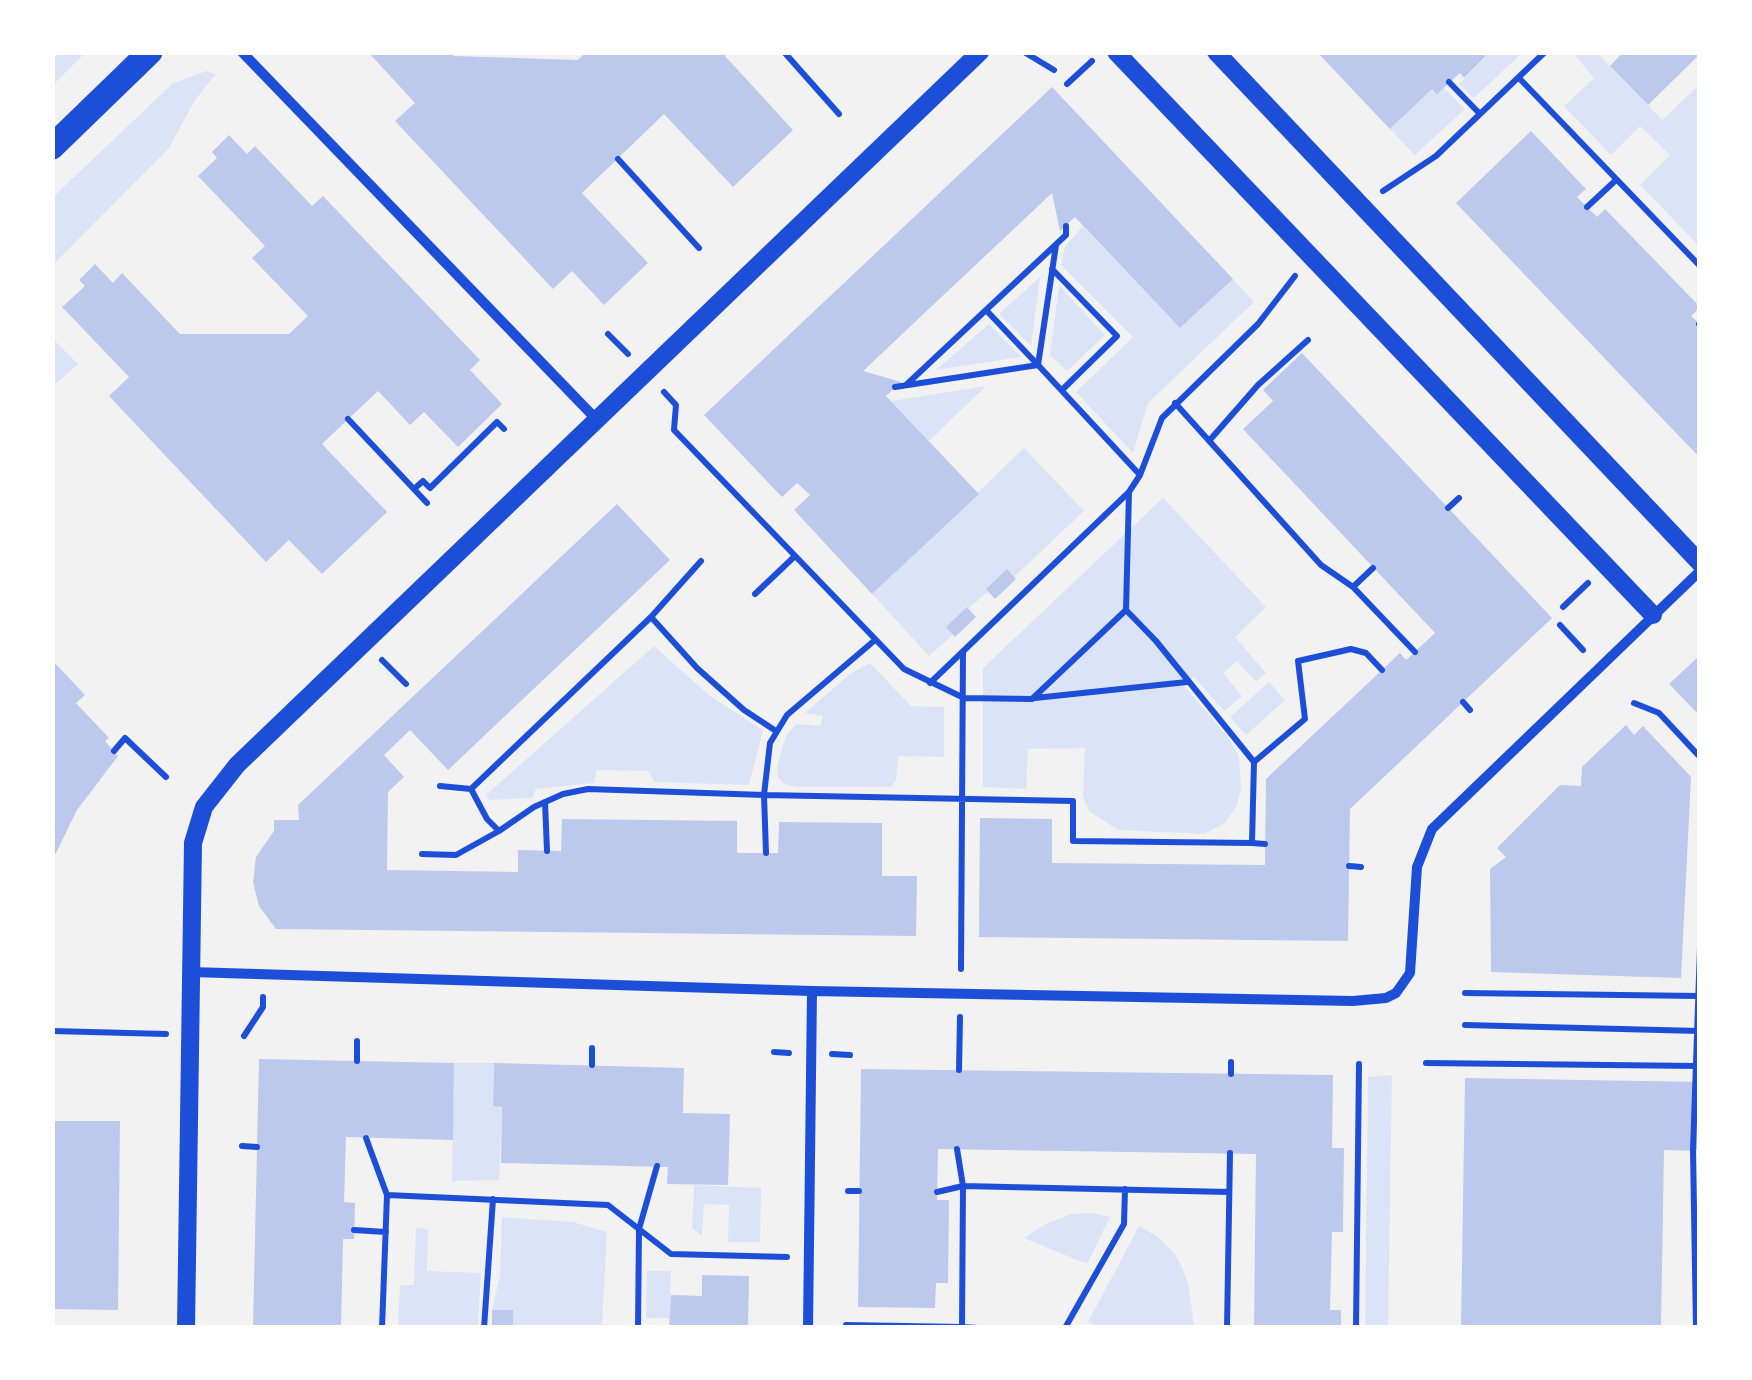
<!DOCTYPE html>
<style>
body{margin:0}
#map{position:relative;width:1752px;height:1380px;overflow:hidden;background:#f2f2f2;font-family:Poppins,sans-serif}
canvas{display:block}
.frame{position:absolute;inset:0;border:55px solid #fff;pointer-events:none}
</style>
<div id="map">
<canvas width="1752" height="1380"></canvas>
<div class="frame"></div>
</div>
<script>
const g = document.querySelector('canvas').getContext('2d');
g.lineJoin = 'round';
function paint(path, color) { g.fillStyle = color; g.fill(path, 'evenodd'); }
const poly = rows => new Path2D(rows.map(r => 'M' + r).join(''));
function stroke(path, color, width, dash) { g.strokeStyle = color; g.lineWidth = width; g.lineCap = dash ? 'butt' : 'round'; g.setLineDash(dash || []); g.stroke(path); }
paint(poly([
 [59,52,85,53,53,85,53,58],
 [1481,53,1522,53,1474,98,1459,84,1485,58],
 [1573,53,1597,53,1662,120,1699,85,1699,246,1640,185,1670,155,1640,126,1611,155,1564,106,1594,78],
 [206,71,216,74,195,100,169,148,53,265,53,197,172,84],
 [1444,88,1465,109,1415,155,1390,129,1432,89],
 [1083,226,1180,328,1233,279,1254,302,1148,403,1133,453,1076,392,1133,337,1061,265,1065,247],
 [1040,277,1031,346,999,314],
 [1059,285,1105,335,1067,371,1050,355],
 [989,324,1021,357,936,370],
 [52,338,78,364,53,386,52,386],
 [986,386,929,441,891,401],
 [1024,448,1084,511,1014,577,1008,570,986,589,988,592,946,627,953,635,929,656,872,594],
 [1163,498,1266,607,1235,637,1266,673,1256,682,1237,661,1223,673,1242,696,1224,711,1194,677,1184,686,1227,736,1239,756,1241,788,1237,805,1225,823,1204,834,1118,830,1089,811,1083,797,1085,748,1028,749,1026,789,983,787,983,668],
 [654,646,710,696,763,730,749,785,654,782,648,771,597,770,594,783,536,789,532,798,489,800,486,795],
 [870,663,911,706,944,707,944,757,898,756,896,780,891,787,798,787,784,784,778,777,777,767,786,736,796,724,820,726,823,716,805,713,850,674],
 [1269,682,1285,700,1246,735,1230,717],
 [454,1063,494,1063,493,1106,502,1107,499,1180,452,1181],
 [1392,1075,1388,1327,1365,1327,1368,1077],
 [694,1185,761,1188,760,1242,728,1242,729,1205,704,1204,702,1236,692,1228],
 [1091,1213,1110,1217,1087,1264,1024,1238,1046,1224,1071,1214],
 [502,1217,573,1222,607,1232,602,1324,622,1327,513,1327,513,1310,492,1310,500,1276],
 [1139,1226,1158,1237,1174,1253,1182,1267,1189,1287,1194,1327,1104,1328,1088,1322],
 [416,1228,428,1229,427,1271,481,1273,478,1327,398,1327,400,1285,414,1285],
 [647,1271,671,1271,670,1318,646,1318]
]), '#dbe4f7');
paint(poly([
 [368,52,451,52,454,56,578,60,586,52,729,52,725,56,793,130,733,187,664,114,582,193,648,263,604,305,572,271,553,289,395,121,415,103],
 [1317,52,1481,52,1485,57,1464,78,1460,73,1437,94,1432,89,1390,129],
 [1623,52,1700,52,1700,54,1648,105,1610,66],
 [1052,87,1233,279,1180,328,1075,217,1060,231,1052,193,863,371,901,382,886,396,979,494,872,594,794,510,810,495,797,483,782,497,704,415],
 [1531,131,1586,189,1577,197,1597,217,1605,209,1700,307,1691,316,1700,324,1700,458,1456,203],
 [229,135,247,154,255,146,312,206,323,196,480,360,470,370,502,404,458,447,424,412,410,425,378,391,322,444,387,512,322,574,289,540,266,562,109,396,129,377,62,307,85,286,79,280,95,264,113,283,122,273,180,334,289,334,308,316,252,258,265,246,198,176,217,158,212,152],
 [1302,353,1552,618,1350,809,1348,941,979,937,980,818,1052,819,1052,863,1265,865,1266,779,1400,653,1406,660,1435,633,1243,429,1273,401,1263,390],
 [617,504,670,560,448,770,410,730,384,755,404,777,388,792,387,870,518,872,518,850,561,851,562,819,737,821,737,853,778,853,779,822,882,823,882,876,917,876,916,936,276,929,259,906,253,882,256,857,274,831,274,820,299,820,298,805],
 [1007,569,1016,579,995,599,986,589],
 [967,607,976,617,955,637,946,627],
 [1700,655,1700,716,1669,684],
 [52,660,85,695,76,703,109,738,105,741,118,756,77,810,52,861],
 [1626,725,1634,735,1643,726,1691,777,1681,978,1491,972,1490,869,1506,857,1497,848,1560,785,1581,786,1582,767],
 [259,1059,454,1063,453,1140,346,1137,344,1202,355,1203,354,1239,343,1239,341,1328,253,1328],
 [494,1063,684,1068,683,1113,730,1114,728,1185,667,1184,668,1167,501,1163,502,1107,493,1106],
 [861,1069,1333,1075,1332,1148,1344,1148,1343,1232,1332,1232,1330,1310,1341,1310,1341,1328,1254,1328,1256,1154,938,1149,937,1200,949,1200,948,1283,936,1283,935,1308,858,1307],
 [1465,1078,1700,1082,1700,1151,1664,1150,1661,1328,1461,1328],
 [52,1121,120,1121,118,1310,52,1309],
 [702,1275,749,1276,748,1328,669,1328,671,1295,702,1296],
 [492,1310,513,1310,513,1328,492,1328]
]), '#bdc9ec');
stroke(poly([
 [784,52,839,114],
 [1024,52,1054,70],
 [1519,78,1700,266],
 [1449,82,1480,114],
 [1067,84,1092,61],
 [618,159,699,248],
 [1383,191,1436,156,1545,52],
 [1587,207,1616,180],
 [1056,245,1038,365,1140,475],
 [1052,269,1117,336,1062,390],
 [986,310,1037,364],
 [1699,324,1700,323],
 [608,334,628,354],
 [906,385,1066,235,1066,226],
 [895,387,1038,365],
 [664,392,676,405,674,430,904,669,964,698,1032,699,1126,610,1129,492],
 [1175,403,1321,565,1353,587,1415,652],
 [348,419,427,503],
 [1209,441,1258,385,1308,340],
 [414,489,423,481,430,488,497,422,504,429],
 [1448,508,1459,498],
 [1353,587,1373,568],
 [755,594,795,556],
 [1563,607,1588,583],
 [1126,610,1156,641,1254,762],
 [651,617,697,668,744,710,776,731],
 [1560,625,1583,650],
 [875,640,787,715,770,743,764,795,1073,801,1073,841,1252,843,1254,762,1305,719,1298,661,1351,649,1366,653,1382,670],
 [382,660,406,684],
 [930,683,1129,492,1140,475,1162,418,1258,324,1295,276],
 [1035,698,1187,682],
 [1463,702,1470,710],
 [1634,703,1659,713,1700,757],
 [114,751,125,738,166,777],
 [440,786,471,789,487,819,499,831,534,807,563,794,588,789,764,795,766,853],
 [471,789,651,617,701,561],
 [545,802,547,851],
 [1252,843,1265,844],
 [422,854,456,855,499,831],
 [1349,866,1361,867],
 [961,969,963,652],
 [1465,993,1699,996],
 [1465,1025,1699,1031],
 [52,1031,166,1034],
 [244,1036,263,1007,263,997],
 [357,1041,357,1061],
 [592,1048,592,1065],
 [774,1052,789,1053],
 [832,1054,850,1055],
 [1426,1063,1698,1066],
 [959,1070,960,1017],
 [1231,1074,1231,1062],
 [366,1138,387,1195],
 [242,1146,257,1147],
 [848,1191,859,1191],
 [937,1192,963,1186,1229,1192],
 [354,1230,386,1232],
 [846,1325,962,1327,963,1186,957,1149],
 [962,1327,978,1328],
 [382,1328,387,1195,608,1205,671,1254,787,1257],
 [484,1328,493,1199],
 [638,1328,639,1229,657,1166],
 [1065,1328,1124,1224,1125,1189],
 [1227,1328,1230,1153],
 [1356,1328,1359,1064],
 [1696,1328,1693,1150,1700,948]
]), '#1d4ed8', 6);
stroke(poly([
 [242,52,597,420],
 [191,972,812,991,1353,1001,1386,998,1396,993,1410,973,1417,867,1432,829,1700,571],
 [808,1328,812,991]
]), '#1d4ed8', 10);
stroke(poly([
 [1116,52,1653,615],
 [1216,52,1700,563],
 [186,1328,193,843,204,807,237,765,980,52]
]), '#1d4ed8', 18);
stroke(poly([
 [52,147,150,52]
]), '#1d4ed8', 25);
</script>
